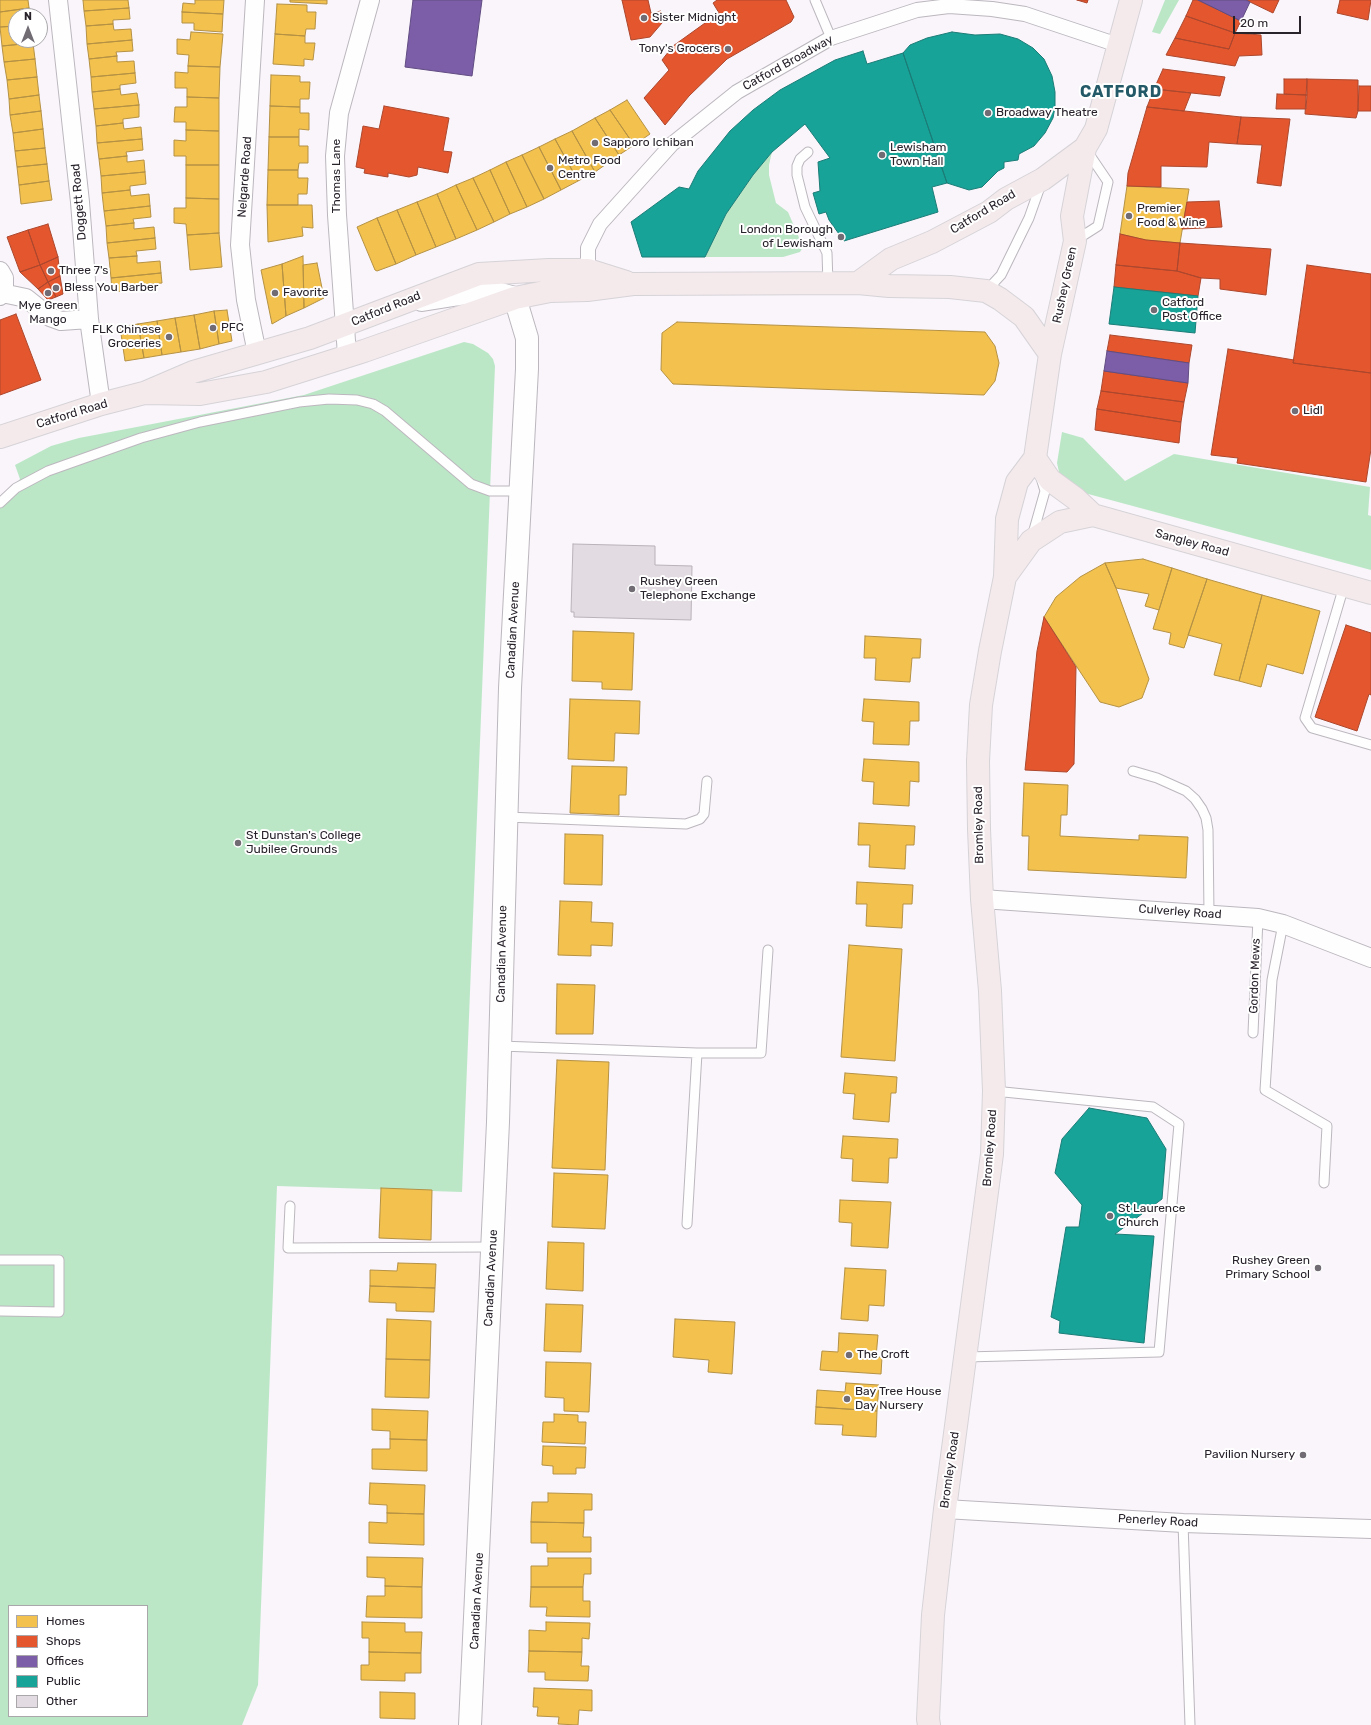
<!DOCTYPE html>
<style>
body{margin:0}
#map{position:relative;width:1371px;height:1725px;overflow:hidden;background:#f9f5fb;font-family:Rubik,sans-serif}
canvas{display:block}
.legend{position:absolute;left:8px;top:1605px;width:140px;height:112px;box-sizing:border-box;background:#fff;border:1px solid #a9a7aa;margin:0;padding:5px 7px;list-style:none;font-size:12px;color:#28222b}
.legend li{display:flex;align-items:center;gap:8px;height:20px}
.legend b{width:20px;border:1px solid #a9a7aa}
.north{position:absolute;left:8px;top:8px;width:40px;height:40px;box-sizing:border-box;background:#fff;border:1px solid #a9a7aa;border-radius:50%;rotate:0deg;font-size:11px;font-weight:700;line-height:16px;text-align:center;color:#28222b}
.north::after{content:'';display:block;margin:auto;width:14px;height:18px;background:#716c74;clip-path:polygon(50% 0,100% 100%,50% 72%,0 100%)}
.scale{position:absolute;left:1233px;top:16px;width:68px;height:18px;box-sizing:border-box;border:2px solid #28222b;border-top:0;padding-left:5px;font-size:12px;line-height:14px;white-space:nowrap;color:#28222b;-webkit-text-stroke:3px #fff;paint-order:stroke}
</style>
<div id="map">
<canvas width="1371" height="1725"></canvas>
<ul class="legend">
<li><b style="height:11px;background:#f2c14e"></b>Homes</li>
<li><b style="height:11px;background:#e4572e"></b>Shops</li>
<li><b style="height:11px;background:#7b5ea7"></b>Offices</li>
<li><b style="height:11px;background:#17a398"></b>Public</li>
<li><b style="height:11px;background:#e2dbe1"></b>Other</li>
</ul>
<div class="north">N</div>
<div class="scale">20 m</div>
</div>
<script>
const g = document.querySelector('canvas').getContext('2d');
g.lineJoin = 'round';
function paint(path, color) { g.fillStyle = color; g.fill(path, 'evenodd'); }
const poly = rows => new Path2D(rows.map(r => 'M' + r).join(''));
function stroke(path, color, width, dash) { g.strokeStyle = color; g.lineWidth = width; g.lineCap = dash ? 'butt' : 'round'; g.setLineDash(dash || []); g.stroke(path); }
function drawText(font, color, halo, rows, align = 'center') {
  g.font = font + ' Rubik,sans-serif'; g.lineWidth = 4; g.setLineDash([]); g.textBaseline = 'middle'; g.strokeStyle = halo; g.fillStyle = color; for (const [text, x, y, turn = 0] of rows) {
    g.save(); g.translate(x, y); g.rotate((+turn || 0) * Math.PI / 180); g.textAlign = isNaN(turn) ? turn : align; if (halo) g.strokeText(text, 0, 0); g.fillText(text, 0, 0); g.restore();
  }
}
paint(poly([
 [1165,0,1179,0,1160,34,1152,32],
 [772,152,769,165,769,175,776,203,788,212,803,247,800,252,783,257,705,257,726,214,753,175],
 [464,342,473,344,488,353,493,359,495,366,462,1192,277,1186,258,1685,242,1725,0,1725,0,500,20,479,15,465,51,446,79,438,304,395],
 [9,1606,147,1606,147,1716,9,1716],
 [1062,432,1083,438,1125,481,1174,454,1370,487,1368,515,1371,516,1371,570,1077,491,1059,472,1057,463]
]), '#bce7c7');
const homes = poly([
 [0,0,28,0,29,8,0,12,0,0],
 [83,0,128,0,129,8,84,11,83,0],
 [195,0,224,0,223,14,182,12,183,3,195,4,195,0],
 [290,0,327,0,327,4,290,2,290,0],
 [277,4,307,5,307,12,316,12,315,29,306,29,305,36,275,34,277,4],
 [29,8,30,16,16,16,16,26,0,27,0,12,29,8],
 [129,8,130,19,113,20,113,24,86,26,84,11,129,8],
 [182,12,223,14,222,32,194,30,194,23,182,23,182,12],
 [113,24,114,30,131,29,132,40,87,44,86,26,113,24],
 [16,26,16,40,33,40,33,43,2,46,0,27,16,26],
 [191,32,223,34,220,67,188,66,189,55,177,54,177,39,190,40,191,32],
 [275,34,305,36,305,43,315,43,313,60,304,59,304,66,273,64,275,34],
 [132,40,133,51,116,52,117,56,89,59,87,44,132,40],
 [33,43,35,59,4,62,2,46,33,43],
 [117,56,117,62,134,61,135,73,91,77,89,59,117,56],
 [35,59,37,77,7,80,4,62,35,59],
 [188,66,220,67,219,98,187,97,187,88,175,88,175,72,188,73,188,66],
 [135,73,136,83,120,85,120,89,92,92,91,77,135,73],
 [271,75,300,76,300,82,310,82,309,99,300,99,300,107,270,106,271,75],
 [37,77,39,95,9,99,7,80,37,77],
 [120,89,121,95,137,93,139,105,94,109,92,92,120,89],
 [39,95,41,111,10,115,9,99,39,95],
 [187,97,219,98,219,131,186,130,186,122,174,122,175,107,187,107,187,97],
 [627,100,650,134,634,145,610,110,627,100],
 [139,105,139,117,123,119,123,123,96,126,94,109,139,105],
 [270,106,300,107,300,113,309,113,309,130,299,129,299,137,269,137,270,106],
 [610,110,634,145,619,155,595,118,610,110],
 [41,111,43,129,13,133,10,115,41,111],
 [595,118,619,155,595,172,572,131,595,118],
 [123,123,124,129,141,127,142,139,97,143,96,126,123,123],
 [43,129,45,148,15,151,13,133,43,129],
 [186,130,219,131,219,165,186,165,186,156,174,156,174,140,186,141,186,130],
 [572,131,595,172,578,181,555,139,572,131],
 [269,137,299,137,299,146,308,146,308,163,299,163,298,170,268,170,269,137],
 [142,139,143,150,126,152,127,156,99,159,97,143,142,139],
 [555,139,578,181,561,190,539,147,555,139],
 [539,147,561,190,544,199,522,155,539,147],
 [45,148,47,164,17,167,15,151,45,148],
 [522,155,544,199,527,207,506,162,522,155],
 [127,156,127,162,144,160,145,172,101,176,99,159,127,156],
 [506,162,527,207,510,214,490,170,506,162],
 [47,164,49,181,19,185,17,167,47,164],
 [186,165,219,165,219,199,186,198,186,165],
 [268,170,298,170,298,178,308,178,307,194,298,194,298,205,267,205,268,170],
 [490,170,510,214,494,222,473,178,490,170],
 [145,172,146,184,130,186,130,190,102,193,101,176,145,172],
 [473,178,494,222,477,230,456,185,473,178],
 [49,181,52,200,21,204,19,185,49,181],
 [456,185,477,230,456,239,437,194,456,185],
 [1127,186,1189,189,1180,243,1146,240,1120,234,1127,186],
 [130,190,131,196,149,194,150,206,104,211,102,193,130,190],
 [437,194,456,239,436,247,417,202,437,194],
 [186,198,219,199,219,233,187,235,186,224,174,223,174,208,186,208,186,198],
 [417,202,436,247,416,255,397,210,417,202],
 [267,205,312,205,313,228,302,227,303,236,268,242,267,205],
 [150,206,151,217,133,219,134,223,106,226,104,211,150,206],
 [397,210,416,255,396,264,377,218,397,210],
 [377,218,396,264,377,271,375,270,357,227,377,218],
 [134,223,134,229,154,227,155,238,107,243,106,226,134,223],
 [219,233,222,267,190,270,187,235,219,233],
 [155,238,156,249,136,251,137,256,109,258,107,243,155,238],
 [137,256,137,263,160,261,161,273,111,278,109,258,137,256],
 [303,256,304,308,286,316,282,264,303,256],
 [317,263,324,298,304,308,303,265,317,263],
 [282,264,286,316,272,324,261,270,282,264],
 [161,273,162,283,140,285,141,289,112,292,111,278,161,273],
 [227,310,232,341,219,344,214,311,227,310],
 [214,311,219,344,200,349,194,315,214,311],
 [194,315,200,349,181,352,175,318,194,315],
 [175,318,181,352,162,355,157,321,175,318],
 [157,321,162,355,144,358,138,324,157,321],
 [677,322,985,332,995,346,999,363,995,381,984,395,673,384,661,370,662,333,677,322],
 [138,324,144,358,125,361,120,327,138,324],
 [1143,559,1172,568,1159,610,1145,606,1149,594,1116,588,1105,563,1143,559],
 [1105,563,1116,588,1149,679,1142,698,1119,707,1100,702,1044,617,1056,597,1080,577,1105,563],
 [1172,568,1207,579,1184,648,1169,644,1171,633,1153,629,1172,568],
 [1207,579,1262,595,1239,681,1214,675,1222,644,1188,635,1207,579],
 [1262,595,1320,611,1303,674,1267,664,1261,687,1239,681,1262,595],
 [573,631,634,633,632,690,602,689,602,682,572,681,573,631],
 [865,636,921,639,920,658,912,658,910,682,875,680,876,658,864,658,865,636],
 [570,699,640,701,639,734,615,733,614,761,568,759,570,699],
 [864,699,919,702,919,721,910,721,909,745,873,744,874,722,862,721,864,699],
 [864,759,919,762,919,782,910,781,909,806,873,804,874,782,862,781,864,759],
 [572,766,627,767,626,795,619,795,619,815,570,813,572,766],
 [1024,783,1068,785,1067,815,1061,815,1060,836,1139,840,1139,835,1188,837,1186,878,1028,870,1029,836,1022,836,1024,783],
 [859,823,915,826,914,845,906,845,905,869,869,867,870,845,858,845,859,823],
 [565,834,603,835,602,885,564,884,565,834],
 [857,882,913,885,912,904,903,904,902,928,866,926,867,904,856,904,857,882],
 [560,901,592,902,591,922,613,923,612,946,591,945,591,956,558,955,560,901],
 [849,945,902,949,895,1061,841,1057,849,945],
 [557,984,595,985,593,1034,556,1034,557,984],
 [557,1060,609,1062,605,1170,552,1168,557,1060],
 [845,1073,897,1077,896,1093,891,1093,889,1122,853,1119,855,1094,843,1093,845,1073],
 [843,1136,898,1139,897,1158,889,1158,888,1183,852,1181,853,1159,841,1158,843,1136],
 [554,1173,608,1175,605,1229,552,1227,554,1173],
 [381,1188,432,1190,431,1240,379,1238,381,1188],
 [840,1200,891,1202,888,1248,851,1246,852,1223,839,1222,840,1200],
 [548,1242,584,1243,583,1291,546,1289,548,1242],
 [398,1263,436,1264,435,1288,370,1286,370,1270,397,1271,398,1263],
 [845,1268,886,1270,884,1306,869,1305,868,1321,841,1319,845,1268],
 [370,1286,435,1288,434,1312,396,1311,396,1303,369,1302,370,1286],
 [546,1304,583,1305,581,1352,544,1351,546,1304],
 [387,1319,431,1321,430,1360,386,1359,387,1319],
 [675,1319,735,1322,732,1374,708,1372,709,1360,673,1357,675,1319],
 [839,1333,878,1335,876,1357,882,1357,881,1374,820,1370,822,1351,838,1352,839,1333],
 [386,1359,430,1360,429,1398,385,1397,386,1359],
 [546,1362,591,1363,589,1412,564,1411,564,1398,545,1397,546,1362],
 [846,1383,879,1385,877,1411,816,1407,817,1390,845,1392,846,1383],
 [816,1407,877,1411,876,1437,842,1435,843,1425,815,1424,816,1407],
 [372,1409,428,1411,427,1440,390,1439,390,1431,372,1430,372,1409],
 [554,1414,578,1415,578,1422,586,1422,585,1444,542,1442,543,1422,554,1422,554,1414],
 [390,1439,427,1440,427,1471,372,1469,372,1449,390,1449,390,1439],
 [543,1446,586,1447,585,1468,576,1468,576,1474,553,1474,553,1466,542,1465,543,1446],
 [370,1483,425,1485,424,1514,387,1513,387,1505,369,1504,370,1483],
 [548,1493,592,1494,592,1510,584,1510,584,1523,531,1522,532,1502,548,1502,548,1493],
 [387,1513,424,1514,424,1545,369,1543,369,1522,387,1523,387,1513],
 [531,1522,584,1523,583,1537,591,1537,591,1552,547,1552,547,1543,531,1543,531,1522],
 [367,1557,423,1558,422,1587,385,1586,385,1578,367,1577,367,1557],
 [548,1558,591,1558,591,1574,584,1574,583,1587,531,1587,531,1566,548,1566,548,1558],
 [385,1586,422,1587,422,1618,366,1617,367,1596,385,1596,385,1586],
 [531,1587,583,1587,583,1601,590,1601,590,1617,546,1616,547,1607,530,1607,531,1587],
 [362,1622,405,1623,405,1632,422,1632,421,1653,369,1652,369,1638,362,1638,362,1622],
 [546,1622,590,1623,589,1639,582,1638,582,1652,529,1651,529,1630,546,1631,546,1622],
 [529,1651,582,1652,581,1666,589,1666,588,1681,545,1680,545,1672,528,1672,529,1651],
 [369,1652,421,1653,421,1673,405,1673,405,1681,361,1680,361,1665,369,1665,369,1652],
 [534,1688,592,1690,592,1711,579,1710,578,1725,558,1724,559,1717,537,1716,538,1707,533,1707,534,1688],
 [380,1692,415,1693,415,1719,380,1718,380,1692]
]);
paint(homes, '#f2c14e');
stroke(homes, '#b59144', 1);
const shops = poly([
 [622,0,648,0,651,13,661,11,662,23,650,37,631,40,622,0],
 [717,0,786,0,794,17,791,22,727,59,689,96,665,125,644,98,669,70,662,60,673,46,719,13,713,3,717,0],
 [1077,0,1088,0,1087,3,1077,0],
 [1193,0,1198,0,1241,21,1235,33,1186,16,1193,0],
 [1246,0,1279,0,1273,13,1246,0],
 [1340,0,1371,0,1368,20,1337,13,1340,0],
 [1186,16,1235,33,1229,49,1175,38,1186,16],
 [1235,33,1261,35,1262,55,1239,56,1235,66,1166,55,1175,38,1229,49,1235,33],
 [1163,69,1225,77,1220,96,1154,89,1163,69],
 [1284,79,1307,79,1307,95,1284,94,1284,79],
 [1307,79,1358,80,1358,111,1356,118,1305,114,1307,79],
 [1359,86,1371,86,1371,111,1358,111,1359,86],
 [1154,89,1191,93,1184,111,1147,107,1154,89],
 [1277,94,1307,95,1306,109,1276,109,1277,94],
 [384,106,449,118,443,151,452,152,448,173,418,167,417,175,409,177,388,173,388,177,364,173,365,169,356,167,363,126,379,129,384,106],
 [1147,107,1241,117,1237,144,1209,142,1207,167,1161,166,1161,187,1127,186,1128,173,1147,107],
 [1241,117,1290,119,1281,186,1257,183,1262,145,1237,144,1241,117],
 [1219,201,1222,227,1182,229,1187,202,1219,201],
 [48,224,58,257,40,265,28,230,48,224],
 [28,230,40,265,20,272,7,237,28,230],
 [1120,234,1146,240,1180,243,1177,271,1116,265,1120,234],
 [1180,243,1271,249,1266,295,1220,289,1220,279,1201,278,1177,271,1180,243],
 [58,257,60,276,48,282,40,265,58,257],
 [40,265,48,282,38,289,20,272,40,265],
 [1116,265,1177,271,1201,278,1198,296,1114,287,1116,265],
 [1307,265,1371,274,1371,373,1293,363,1307,265],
 [60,276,63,294,56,297,48,282,60,276],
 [48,282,56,297,48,300,38,289,48,282],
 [16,314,41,380,0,395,0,320,16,314],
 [1110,335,1192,345,1189,363,1107,351,1110,335],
 [1228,349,1294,360,1293,363,1371,373,1371,449,1366,482,1237,463,1238,458,1211,455,1228,349],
 [1104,371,1188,383,1184,402,1101,391,1104,371],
 [1101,391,1184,402,1181,422,1097,409,1101,391],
 [1097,409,1181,422,1179,443,1095,430,1097,409],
 [1044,617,1076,667,1074,764,1067,772,1025,770,1037,651,1044,617],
 [1346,625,1371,633,1371,695,1369,694,1357,731,1315,717,1346,625]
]);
paint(shops, '#e4572e');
stroke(shops, '#ac472d', 1);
const offices = poly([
 [413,0,482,0,472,76,405,67,413,0],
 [1198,0,1246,0,1250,2,1241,21,1198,0],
 [1107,351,1189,363,1188,383,1104,371,1107,351]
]);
paint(offices, '#7b5ea7');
stroke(offices, '#624c82', 1);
const public = poly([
 [952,32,975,35,1000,34,1018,39,1033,48,1044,59,1052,76,1055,92,1055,107,1053,118,1045,133,1034,146,1019,154,1018,160,1004,162,1004,168,998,171,982,187,969,190,947,183,903,53,910,45,927,38,952,32],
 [863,51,867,64,903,53,947,183,932,187,938,212,844,241,829,220,826,212,819,214,813,193,820,191,818,162,830,158,805,124,772,152,753,175,726,214,705,257,642,257,631,222,679,187,689,189,698,171,730,131,753,110,780,90,835,60,863,51],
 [1114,287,1198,296,1195,333,1109,324,1114,287],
 [1089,1108,1147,1118,1166,1149,1162,1199,1115,1234,1154,1236,1144,1343,1059,1333,1060,1321,1051,1317,1066,1227,1079,1227,1082,1205,1055,1173,1062,1139,1089,1108]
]);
paint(public, '#17a398');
stroke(public, '#1c7c77', 1);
const building = poly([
 [573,544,655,546,655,565,692,566,691,620,574,617,574,612,571,612,573,544]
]);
paint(building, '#e2dbe1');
stroke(building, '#b9b2b8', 1);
const service = poly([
 [815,0,831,38],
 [808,152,800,159,797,166,797,175,805,207,827,253,828,284],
 [1076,240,1098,226,1108,182,1087,151],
 [986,291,1001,275,1029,218,1041,184],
 [0,503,16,488,48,471,141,438,200,422,299,402,329,399,357,400,373,404,385,411,471,484,490,491,520,491],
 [1032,537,1045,491,1041,478],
 [1344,586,1305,718,1312,728,1371,745],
 [1133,771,1157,778,1186,791,1195,799,1202,809,1206,818,1208,830,1209,914],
 [506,817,686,824,700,819,704,814,707,781],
 [1283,924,1272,980,1265,1090,1327,1126,1324,1183],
 [1253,1033,1258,918],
 [500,1046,697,1053,687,1224],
 [697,1053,761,1053,768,950],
 [290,1206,288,1248,492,1247],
 [0,1260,59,1260,59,1312,0,1311],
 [966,1357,1159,1352,1179,1124,1153,1107,994,1091],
 [1183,1523,1190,1725]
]);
const pedestrian = poly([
 [588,270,588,248,600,224,672,144,737,92,831,38,917,10,949,6,992,9,1025,14,1118,45]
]);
const minor = poly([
 [58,0,80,202,89,319,101,404],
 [255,0,240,245,246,300,257,353],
 [0,271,4,278,4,286,0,296],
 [2,293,26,298,50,317,61,321,89,319],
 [347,355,337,215,335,156,339,113,370,0],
 [982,899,1258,918,1283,924,1371,958],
 [945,1509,1183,1523,1371,1529]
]);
const tertiary = poly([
 [422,300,485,290,515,298,527,338,527,369,510,688,498,1122,470,1725]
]);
const trunk = poly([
 [858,283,891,259,932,242,989,212,1006,199,1043,179,1085,148],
 [144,393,200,394,266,382,364,351,515,298,550,291,587,290,633,284,858,283,889,286,950,287,986,291,1000,299,1024,317,1050,354],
 [0,437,101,404,144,393,193,372,310,338,479,274,549,270,588,270,626,282],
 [1035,458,1050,480,1076,499,1093,515,1371,593],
 [1005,577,1031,541,1060,522,1093,515],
 [929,1725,928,1719,933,1615,945,1509,992,1154,994,1091,990,991,982,899,979,829,978,761,981,705,990,651,1005,577,1007,519,1017,482,1035,458,1050,354,1075,241,1072,216,1085,148,1096,129,1131,0]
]);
stroke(service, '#bcb7be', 11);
stroke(pedestrian, '#bcb7be', 16);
stroke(minor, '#bcb7be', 20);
stroke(tertiary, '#bcb7be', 24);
stroke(trunk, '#d6d3d7', 24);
stroke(service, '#fefefe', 9);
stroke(pedestrian, '#fefefe', 14);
stroke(minor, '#fefefe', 18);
stroke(tertiary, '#fefefe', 22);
stroke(trunk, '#f4eaec', 22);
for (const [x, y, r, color] of [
 [644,18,4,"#716c74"],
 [728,49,4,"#716c74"],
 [988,113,4,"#716c74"],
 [595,143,4,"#716c74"],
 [882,155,4,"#716c74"],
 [550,168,4,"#716c74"],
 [1129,216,4,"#716c74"],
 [841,237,4,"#716c74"],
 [51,271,4,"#716c74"],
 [56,288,4,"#716c74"],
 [48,293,4,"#716c74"],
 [275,293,4,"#716c74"],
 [1154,310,4,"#716c74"],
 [213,328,4,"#716c74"],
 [169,337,4,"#716c74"],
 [1295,411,4,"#716c74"],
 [632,589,4,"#716c74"],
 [238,843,4,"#716c74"],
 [1110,1216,4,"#716c74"],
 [1318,1268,4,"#716c74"],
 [849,1355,4,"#716c74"],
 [847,1399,4,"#716c74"],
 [1303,1455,4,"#716c74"]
]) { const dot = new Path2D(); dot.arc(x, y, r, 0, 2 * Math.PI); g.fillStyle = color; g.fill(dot); stroke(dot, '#fff', 1.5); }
drawText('12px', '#28222b', '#fff', [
 ["Sister Midnight",652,18],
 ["Tony's Grocers",720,49,"right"],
 ["Broadway Theatre",996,113],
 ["Sapporo Ichiban",603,143],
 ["Lewisham",890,148],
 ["Town Hall",890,162],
 ["Metro Food",558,161],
 ["Centre",558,175],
 ["Premier",1137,209],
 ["Food & Wine",1137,223],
 ["London Borough",833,230,"right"],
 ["of Lewisham",833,244,"right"],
 ["Three 7's",59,271],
 ["Bless You Barber",64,288],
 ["Favorite",283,293],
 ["Catford",1162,303],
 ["Post Office",1162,317],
 ["Mye Green",48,306,"center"],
 ["Mango",48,320,"center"],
 ["PFC",221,328],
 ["FLK Chinese",161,330,"right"],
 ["Groceries",161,344,"right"],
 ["Lidl",1303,411],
 ["Rushey Green",640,582],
 ["Telephone Exchange",640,596],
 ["St Dunstan's College",246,836],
 ["Jubilee Grounds",246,850],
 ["St Laurence",1118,1209],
 ["Church",1118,1223],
 ["Rushey Green",1310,1261,"right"],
 ["Primary School",1310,1275,"right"],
 ["The Croft",857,1355],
 ["Bay Tree House",855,1392],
 ["Day Nursery",855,1406],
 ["Pavilion Nursery",1295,1455,"right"]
], 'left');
drawText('12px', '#28222b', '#fff', [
 ["Catford Broadway",788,63,-29],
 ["Thomas Lane",337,176,-90],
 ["Nelgarde Road",245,177,-86],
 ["Doggett Road",79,202,-95],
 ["Catford Road",983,212,-31],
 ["Rushey Green",1065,285,-78],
 ["Catford Road",386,309,-22],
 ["Catford Road",72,414,-17],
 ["Sangley Road",1192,543,15],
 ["Canadian Avenue",513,630,-87],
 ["Bromley Road",979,825,-91],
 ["Culverley Road",1180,912,4],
 ["Canadian Avenue",502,954,-89],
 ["Gordon Mews",1255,976,-88],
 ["Bromley Road",990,1148,-86],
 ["Canadian Avenue",491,1278,-87],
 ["Bromley Road",950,1470,-82],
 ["Penerley Road",1158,1521,3],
 ["Canadian Avenue",477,1601,-87]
]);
g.letterSpacing = '1px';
drawText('bold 16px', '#245967', '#fff', [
 ["CATFORD",1121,92]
]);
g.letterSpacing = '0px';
</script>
